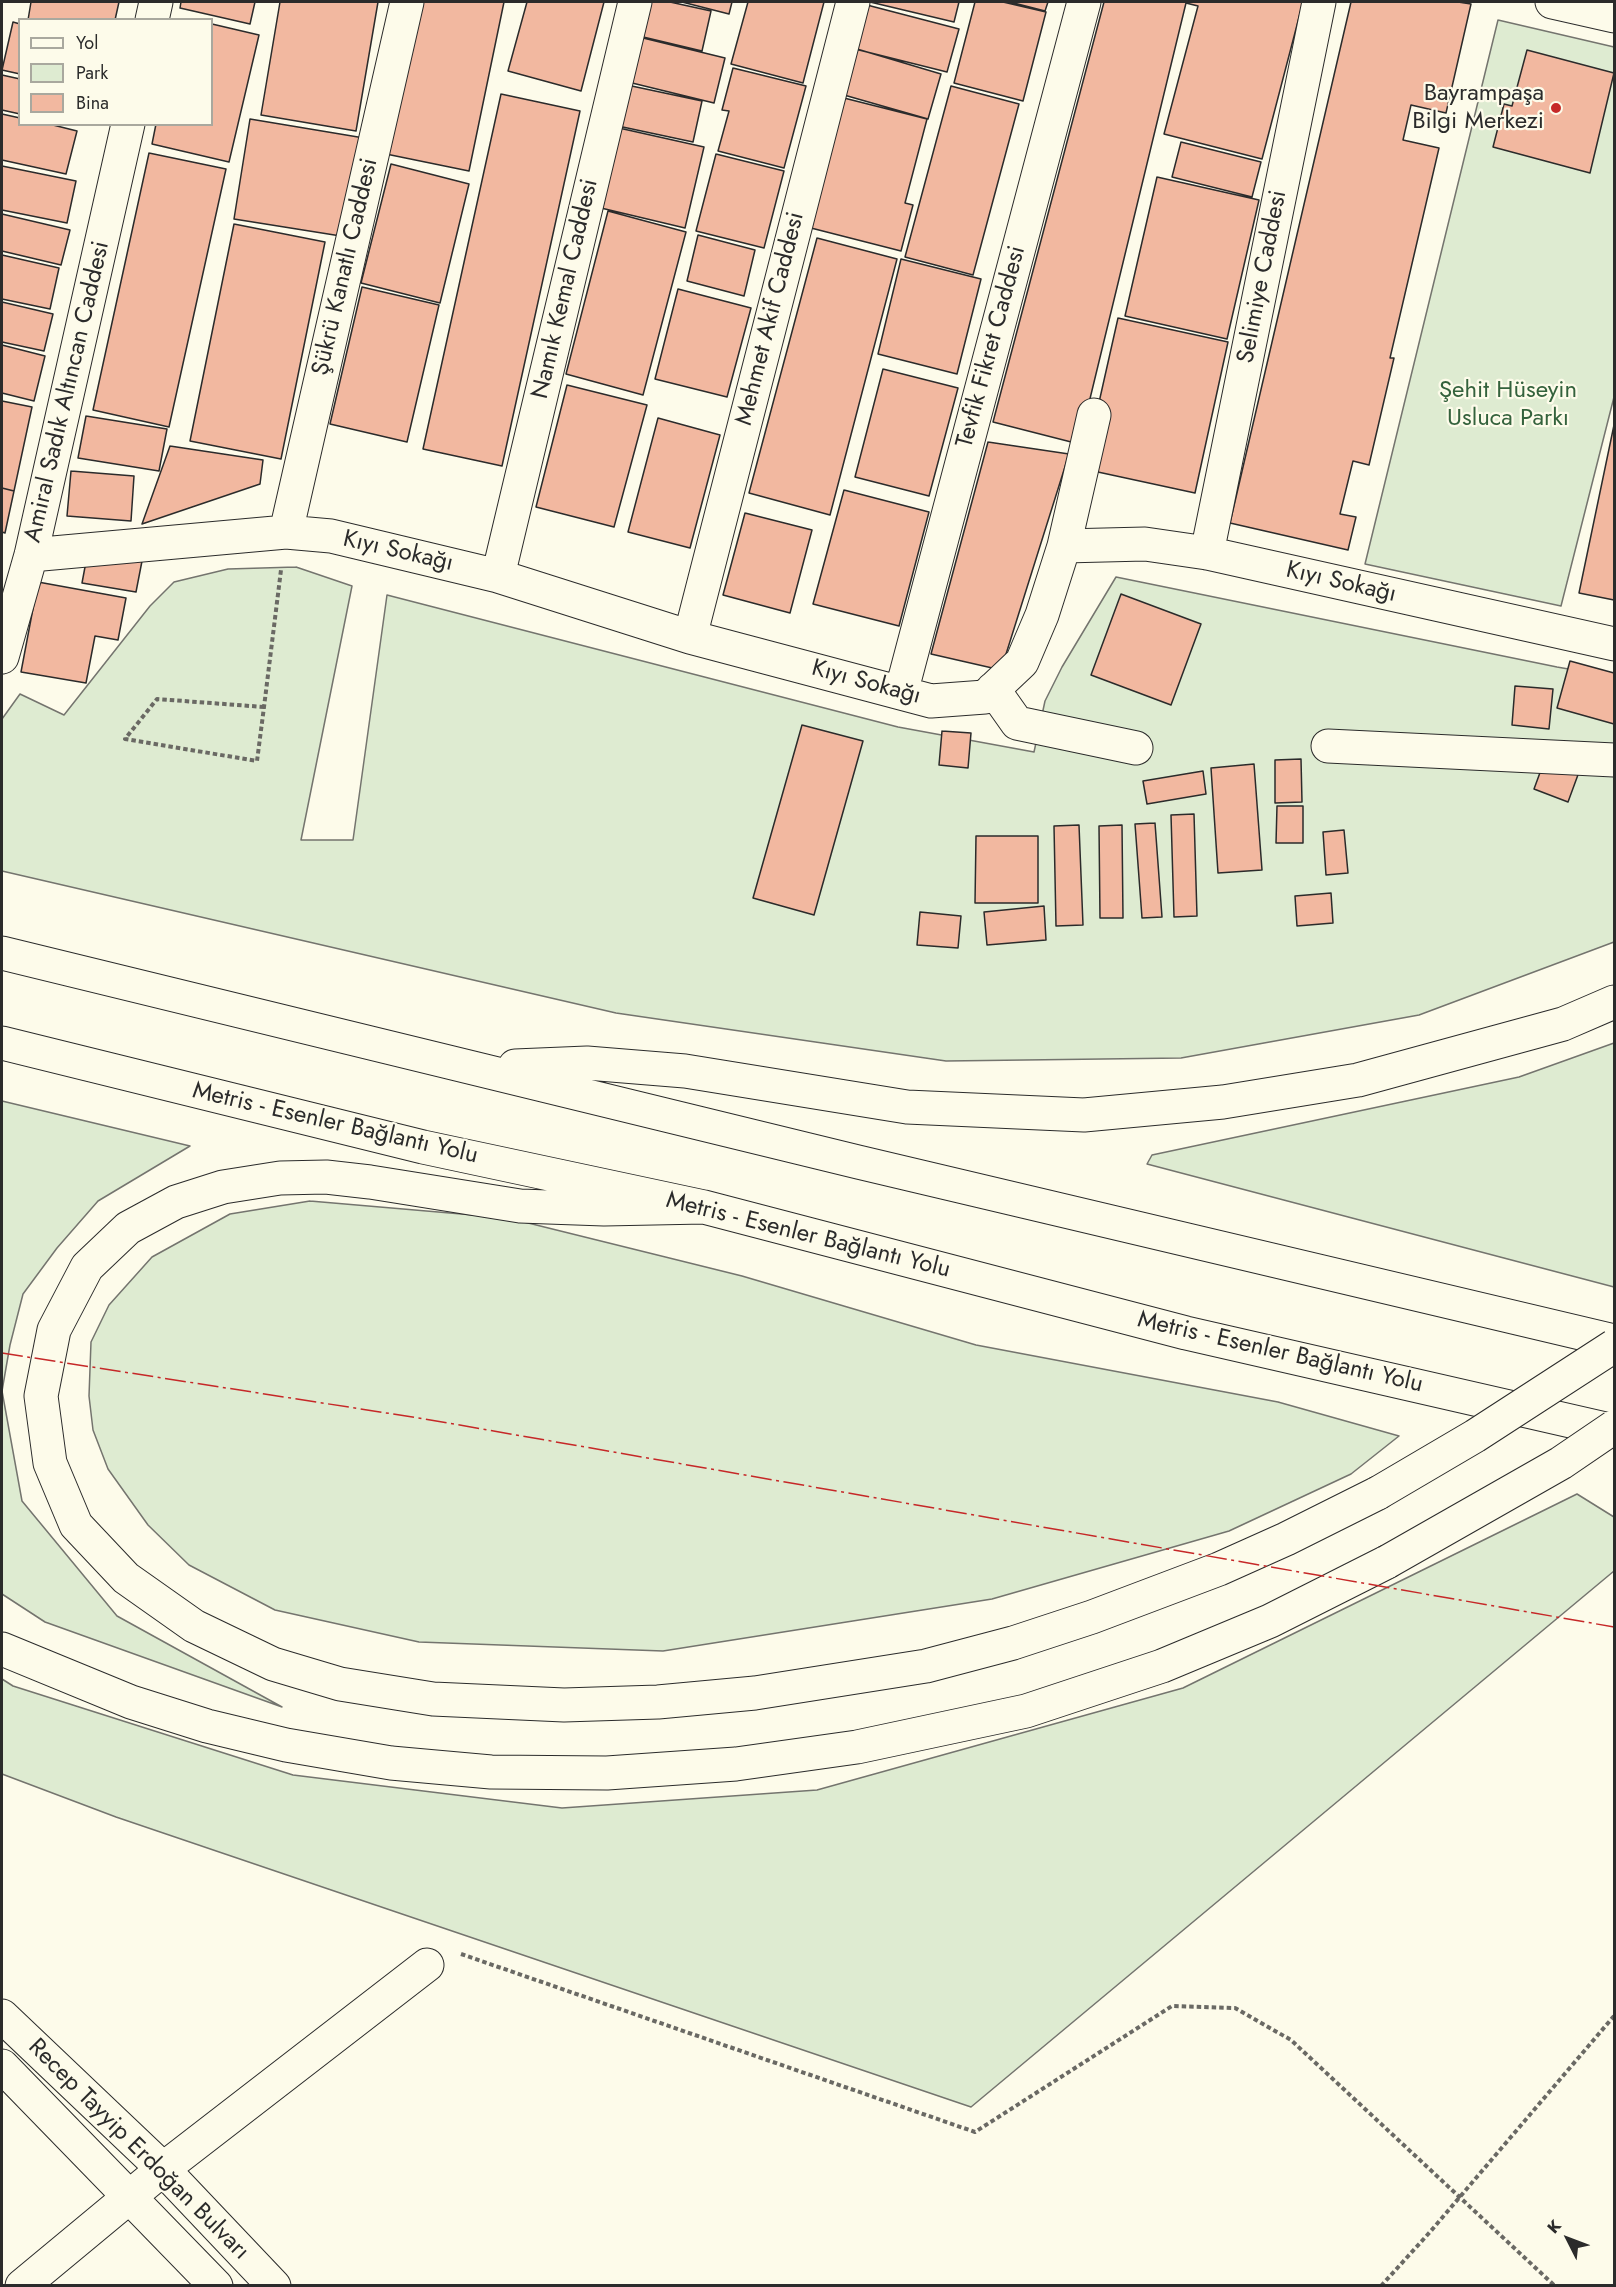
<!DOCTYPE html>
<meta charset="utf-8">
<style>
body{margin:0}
#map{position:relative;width:1616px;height:2287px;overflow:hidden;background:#fdfbea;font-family:Jost,sans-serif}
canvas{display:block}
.frame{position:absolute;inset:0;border:3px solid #2b2b2b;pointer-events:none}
.legend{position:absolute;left:18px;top:18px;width:195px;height:108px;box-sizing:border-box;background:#fdfbea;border:2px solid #a9a89e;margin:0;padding:8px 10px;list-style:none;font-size:18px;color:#2b2b2b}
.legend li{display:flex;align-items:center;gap:12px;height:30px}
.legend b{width:30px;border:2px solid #a9a89e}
.north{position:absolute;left:1538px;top:2209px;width:60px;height:60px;-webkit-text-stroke:4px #fdfbea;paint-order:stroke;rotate:312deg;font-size:16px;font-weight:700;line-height:24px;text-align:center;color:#2b2b2b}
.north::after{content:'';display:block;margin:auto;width:21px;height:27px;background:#2b2b2b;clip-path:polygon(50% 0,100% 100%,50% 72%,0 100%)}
</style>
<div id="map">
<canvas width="1616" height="2287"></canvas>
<div class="frame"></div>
<ul class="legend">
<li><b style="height:8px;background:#fdfbea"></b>Yol</li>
<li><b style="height:16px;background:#deebd1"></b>Park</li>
<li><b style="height:16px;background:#f2b8a0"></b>Bina</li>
</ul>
<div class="north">K</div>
</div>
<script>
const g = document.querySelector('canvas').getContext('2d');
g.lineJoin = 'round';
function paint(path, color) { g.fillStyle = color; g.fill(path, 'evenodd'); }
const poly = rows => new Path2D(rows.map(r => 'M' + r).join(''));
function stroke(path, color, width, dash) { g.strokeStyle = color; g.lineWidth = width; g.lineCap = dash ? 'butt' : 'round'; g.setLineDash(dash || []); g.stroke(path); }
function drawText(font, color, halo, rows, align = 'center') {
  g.font = font + ' Jost,sans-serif'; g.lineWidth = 4.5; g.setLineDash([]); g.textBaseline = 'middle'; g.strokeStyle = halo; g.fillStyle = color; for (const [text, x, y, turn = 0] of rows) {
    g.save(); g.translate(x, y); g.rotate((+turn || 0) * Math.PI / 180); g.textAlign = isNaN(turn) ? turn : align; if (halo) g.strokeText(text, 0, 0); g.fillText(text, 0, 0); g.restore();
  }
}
const green = poly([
 [1498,20,1614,47,1614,397,1561,606,1365,564,1498,20],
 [296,567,352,586,301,840,353,840,387,595,898,727,1034,752,1045,701,1062,667,1116,577,1557,667,1614,677,1614,942,1419,1015,1181,1058,946,1061,616,1013,2,871,2,719,20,694,64,715,150,606,174,582,228,569,296,567],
 [1614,1043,1614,1287,1147,1164,1152,1155,1519,1077,1614,1043],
 [2,1101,190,1146,98,1201,57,1248,23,1294,10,1345,2,1391,22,1501,117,1616,282,1707,45,1622,2,1594,2,1101],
 [310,1201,508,1218,742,1276,976,1345,1278,1402,1399,1436,1351,1474,1229,1531,992,1599,663,1651,419,1642,275,1610,189,1565,148,1525,108,1469,93,1430,89,1396,91,1342,109,1305,152,1257,230,1214,310,1201],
 [1577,1494,1614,1517,1614,1571,971,2107,116,1817,2,1774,2,1679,13,1686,293,1775,562,1808,817,1790,1183,1688,1577,1494]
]);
paint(green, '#deebd1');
stroke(green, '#74746e', 1.5);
const building = poly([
 [31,2,119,2,115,20,28,20,31,2],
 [181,2,255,2,250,24,180,8,181,2],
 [280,2,378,2,356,131,261,115,280,2],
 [418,2,504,2,469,171,386,154,418,2],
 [527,2,604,2,581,91,508,71,527,2],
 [647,2,670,2,711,11,702,51,639,36,647,2],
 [682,2,732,2,729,14,682,2],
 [748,2,824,2,803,83,731,64,748,2],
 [870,2,959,2,954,22,870,2],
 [975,2,1003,2,1046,12,1023,101,954,83,975,2],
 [1010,2,1048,2,1045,11,1010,2],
 [1104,2,1303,2,1262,159,1164,134,1198,6,1186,3,1079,444,993,422,1104,2],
 [1351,2,1458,2,1471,4,1446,113,1411,105,1403,140,1439,148,1390,358,1394,358,1369,465,1353,461,1340,514,1356,517,1348,550,1230,523,1351,2],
 [867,5,959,29,947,72,855,49,867,5],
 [13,22,20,24,20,74,2,70,13,22],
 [212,24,259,35,229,162,152,144,156,124,212,124,212,24],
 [639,37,725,58,714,103,628,82,639,37],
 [857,49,941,74,928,119,844,95,857,49],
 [1527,50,1614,73,1590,173,1493,147,1504,104,1512,106,1527,50],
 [733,68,806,86,784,168,718,151,729,111,722,110,733,68],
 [2,75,20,79,20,114,2,110,2,75],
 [627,85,702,101,693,142,618,126,627,85],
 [951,86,1019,104,973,275,905,257,951,86],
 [501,94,580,111,502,466,423,449,501,94],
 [844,98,927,119,905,203,913,205,901,251,811,228,844,98],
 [2,114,20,118,20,124,49,124,77,131,66,174,2,160,2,114],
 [250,119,364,138,347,237,234,219,250,119],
 [619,128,704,147,685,228,601,208,619,128],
 [1181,142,1261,162,1252,197,1172,177,1181,142],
 [149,153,226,169,169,427,93,410,149,153],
 [716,154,784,171,764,248,696,231,716,154],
 [391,164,469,184,440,303,361,283,391,164],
 [2,166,76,181,67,223,2,210,2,166],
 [1157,177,1259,200,1227,339,1125,316,1157,177],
 [608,211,686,232,643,395,566,374,608,211],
 [2,214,70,230,61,265,2,251,2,214],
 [234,224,325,242,281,459,190,441,234,224],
 [698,235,755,250,744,296,687,281,698,235],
 [817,238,897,259,830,515,749,493,817,238],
 [2,255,59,268,50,309,2,299,2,255],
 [901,259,981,279,957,374,878,354,901,259],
 [362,287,439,305,407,442,330,424,362,287],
 [678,289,751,308,727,397,655,379,678,289],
 [2,302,53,314,44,351,2,342,2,302],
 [1118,318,1228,342,1195,493,1084,469,1118,318],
 [2,345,45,356,34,401,2,393,2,345],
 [883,369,958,388,929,496,855,477,883,369],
 [567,385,647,405,614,527,536,507,567,385],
 [2,401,32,407,14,491,2,488,2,401],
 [86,416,167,429,159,471,78,458,86,416],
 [658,418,720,435,690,548,628,532,658,418],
 [1614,425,1614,600,1579,593,1614,425],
 [988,442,1069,454,1001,670,931,654,988,442],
 [170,446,263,460,260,484,142,524,170,446],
 [71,471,134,476,131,521,67,516,71,471],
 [2,488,14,491,5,533,2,532,2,488],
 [844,490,929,512,899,626,813,604,844,490],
 [745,513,812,530,790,613,723,595,745,513],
 [88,551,142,561,136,592,82,583,88,551],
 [38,582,126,598,118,640,95,636,86,683,21,672,38,582],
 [1121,594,1201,624,1171,705,1091,675,1121,594],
 [1570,661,1614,673,1614,724,1557,708,1570,661],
 [1515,686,1553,689,1549,729,1512,725,1515,686],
 [802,725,863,741,814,915,753,898,802,725],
 [942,731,971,733,968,768,939,765,942,731],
 [1301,759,1302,802,1275,803,1275,760,1301,759],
 [1545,759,1579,772,1568,802,1534,789,1545,759],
 [1254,764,1262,870,1218,873,1211,768,1254,764],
 [1203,771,1206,794,1147,804,1143,781,1203,771],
 [1277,806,1303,806,1303,843,1276,843,1277,806],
 [1194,814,1197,916,1174,917,1171,815,1194,814],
 [1155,823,1162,917,1142,918,1135,824,1155,823],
 [1079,825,1083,925,1056,926,1054,826,1079,825],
 [1122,825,1123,918,1100,918,1099,826,1122,825],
 [1344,830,1348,873,1326,875,1323,832,1344,830],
 [976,836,1038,836,1038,903,975,903,976,836],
 [1331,893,1333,923,1297,926,1295,896,1331,893],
 [1044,906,1046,940,987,945,984,912,1044,906],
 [920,912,961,916,958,948,917,945,920,912]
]);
paint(building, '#f2b8a0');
stroke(building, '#2b2b2b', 1.5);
const minor = poly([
 [1552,2,1614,16],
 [152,20,156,2],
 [286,532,407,2],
 [1064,546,1094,415],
 [1207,553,1319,2],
 [31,555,286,532,331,536,498,576,690,637,931,701,985,697,1022,662,1042,615,1064,546,1145,544,1207,553,1614,644],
 [498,576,635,2],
 [690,637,853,2],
 [2,657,31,555,128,124],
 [993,689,1017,723,1136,748],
 [901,693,1084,2],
 [1328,746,1614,760],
 [2,2016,163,2169,274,2286],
 [2,2066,216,2286],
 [22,2286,163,2169,427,1965]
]);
const highway = poly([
 [2,953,858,1162,1614,1341],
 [2,1043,423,1147,704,1207,1186,1333,1614,1431],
 [515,1066,587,1063,685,1071,907,1107,1084,1115,1223,1102,1358,1080,1563,1024,1614,1002],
 [704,1207,604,1209,520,1206,370,1182,326,1177,280,1178,223,1187,176,1202,128,1228,87,1267,54,1330,41,1396,50,1463,76,1525,126,1578,194,1626,273,1664,340,1684,433,1699,564,1705,658,1702,755,1693,926,1666,1013,1643,1092,1617,1219,1569,1286,1539,1378,1493],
 [2,1649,131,1702,207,1726,286,1745,391,1763,491,1772,607,1773,736,1764,857,1747,1026,1711,1162,1666,1270,1621,1387,1562]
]);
stroke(minor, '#2b2b2b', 35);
stroke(highway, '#2b2b2b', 35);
stroke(poly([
 [264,707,157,699,125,739,257,761,264,707,281,570],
 [461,1954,975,2132,1172,2006,1235,2008,1291,2040,1555,2286],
 [1381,2286,1430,2232,1614,2016]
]), '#6a6964', 4, [4.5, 3]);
stroke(minor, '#fdfbea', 33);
stroke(highway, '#fdfbea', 33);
const highwayBridge = poly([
 [1378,1493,1475,1436,1614,1346],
 [1387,1562,1561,1463,1614,1427]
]);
stroke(highwayBridge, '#2b2b2b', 35, []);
stroke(highwayBridge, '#fdfbea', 33);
stroke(poly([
 [2,1353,425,1419,1614,1627]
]), '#c62828', 1.5, [21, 4.5, 3, 4.5]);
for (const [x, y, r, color] of [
 [1556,108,6,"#c62828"]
]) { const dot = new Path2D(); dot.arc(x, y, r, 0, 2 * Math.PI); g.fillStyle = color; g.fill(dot); stroke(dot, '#fdfbea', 2); }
drawText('24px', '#2b2b2b', '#fdfbea', [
 ["Bayrampaşa",1544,94],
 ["Bilgi Merkezi",1544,122]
], 'right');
drawText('24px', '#2b2b2b', '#fdfbea', [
 ["Şükrü Kanatlı Caddesi",346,267,-77],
 ["Selimiye Caddesi",1263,277,-79],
 ["Namık Kemal Caddesi",566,289,-77],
 ["Mehmet Akif Caddesi",771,319,-76],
 ["Tevfik Fikret Caddesi",992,347,-75],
 ["Amiral Sadık Altıncan Caddesi",68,392,-77],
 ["Kıyı Sokağı",398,552,13],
 ["Kıyı Sokağı",1341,583,13],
 ["Kıyı Sokağı",866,683,15],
 ["Metris - Esenler Bağlantı Yolu",335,1124,13],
 ["Metris - Esenler Bağlantı Yolu",808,1236,14],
 ["Metris - Esenler Bağlantı Yolu",1280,1353,13],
 ["Recep Tayyip Erdoğan Bulvarı",138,2150,45]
]);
drawText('24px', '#34623c', '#fdfbea', [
 ["Şehit Hüseyin",1508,391],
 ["Usluca Parkı",1508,419]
]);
</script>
